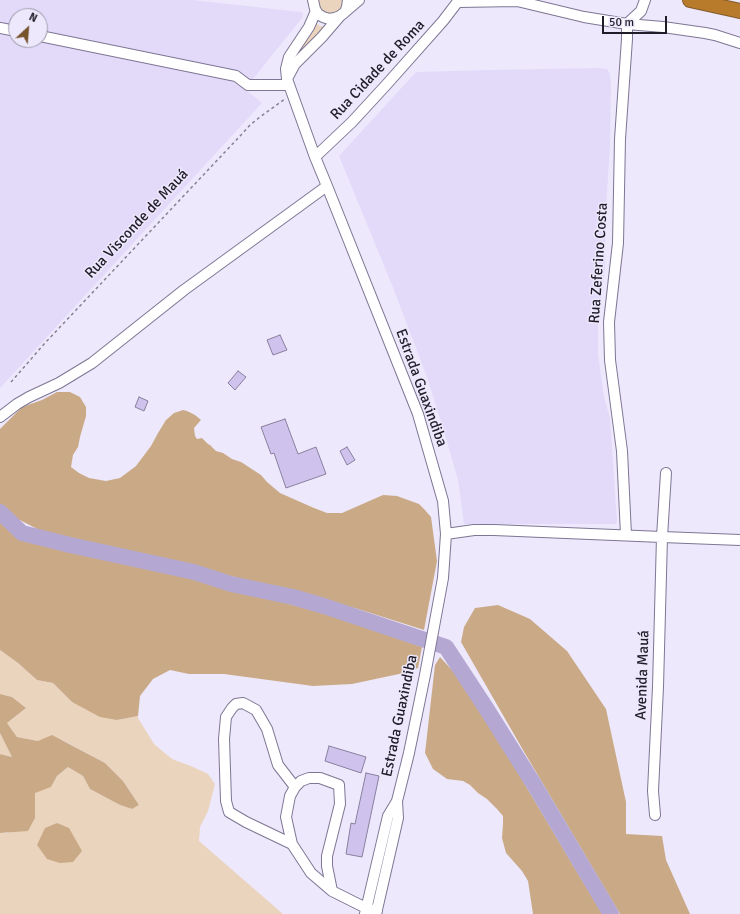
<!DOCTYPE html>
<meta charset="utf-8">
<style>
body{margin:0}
#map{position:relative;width:740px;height:914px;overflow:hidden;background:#ede8fc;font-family:Signika,sans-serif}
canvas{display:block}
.north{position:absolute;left:8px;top:8px;width:40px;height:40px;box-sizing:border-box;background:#ede8fc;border:1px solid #9b97a8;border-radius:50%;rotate:26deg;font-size:11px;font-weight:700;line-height:16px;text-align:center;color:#201d29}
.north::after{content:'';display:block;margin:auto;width:14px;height:18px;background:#75532b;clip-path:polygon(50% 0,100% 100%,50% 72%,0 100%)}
.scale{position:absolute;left:602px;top:16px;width:65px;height:18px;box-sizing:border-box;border:2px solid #201d29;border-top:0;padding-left:5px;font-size:12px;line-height:14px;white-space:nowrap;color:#201d29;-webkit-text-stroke:3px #ede8fc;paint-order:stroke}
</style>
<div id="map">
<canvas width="740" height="914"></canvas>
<div class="north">N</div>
<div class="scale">50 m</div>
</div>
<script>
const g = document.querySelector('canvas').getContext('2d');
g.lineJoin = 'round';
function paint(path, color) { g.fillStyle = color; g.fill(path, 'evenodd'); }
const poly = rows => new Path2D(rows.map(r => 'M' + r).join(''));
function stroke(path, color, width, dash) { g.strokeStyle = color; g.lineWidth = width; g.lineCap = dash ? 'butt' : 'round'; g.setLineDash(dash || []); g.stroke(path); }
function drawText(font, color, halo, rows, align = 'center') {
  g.font = font + ' Signika,sans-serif'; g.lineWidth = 3; g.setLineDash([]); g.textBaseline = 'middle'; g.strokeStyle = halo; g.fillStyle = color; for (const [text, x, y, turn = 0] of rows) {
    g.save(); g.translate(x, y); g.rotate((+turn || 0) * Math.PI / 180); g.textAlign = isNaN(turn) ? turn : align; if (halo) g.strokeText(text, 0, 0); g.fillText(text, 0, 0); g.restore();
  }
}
paint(poly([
 [0,0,193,0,301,12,303,14,302,18,245,89,262,103,0,388],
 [16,16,40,16,40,40,16,40],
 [600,68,607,69,609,72,610,75,611,85,610,144,606,211,605,267,598,325,598,354,604,397,610,418,617,521,616,524,464,524,458,480,443,428,427,377,392,285,339,156,416,72,489,70]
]), '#e3dafa');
paint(poly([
 [316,0,344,0,343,8,336,15,323,14],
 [315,22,320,26,326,27,291,65,296,53,301,45,311,34],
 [0,650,18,663,37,680,53,683,72,702,117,720,138,716,138,718,154,744,172,759,193,767,208,774,215,784,208,811,200,827,199,841,283,914,0,914,0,833,8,833,35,818,35,792,51,787,57,776,68,767,83,776,90,789,120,805,132,809,139,805,123,781,105,763,62,740,38,741,17,737,7,723,26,708,12,697,0,694],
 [0,733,12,757,0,754]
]), '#ead4bd');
paint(poly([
 [57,392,70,392,80,397,86,407,86,416,80,437,78,447,73,455,71,467,79,473,89,478,106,481,120,478,136,466,151,446,158,433,166,420,174,413,183,410,187,411,195,415,201,420,194,428,195,436,197,439,202,438,208,444,210,445,216,451,223,453,232,459,241,462,261,475,267,482,280,493,314,508,327,513,342,513,383,495,397,496,419,504,425,510,431,517,437,561,424,630,358,609,227,575,45,533,12,516,0,505,0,429,22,407,42,400],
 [0,521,9,529,49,543,189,577,330,615,422,647,418,668,399,674,352,684,313,686,224,674,189,674,170,670,153,679,140,696,138,716,117,720,100,717,72,702,53,683,37,680,18,663,0,650],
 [498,605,530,619,567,651,606,709,626,802,626,834,662,836,666,860,690,914,620,914,523,750,461,642,464,627,475,608],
 [440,657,451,669,459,674,586,887,603,914,533,914,528,881,522,871,506,853,502,838,503,824,503,816,497,809,487,799,478,793,470,785,463,781,447,779,433,769,425,753,435,665],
 [0,694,12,697,26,708,7,723,17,737,38,741,52,735,105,763,123,781,139,805,132,809,120,805,90,789,83,776,68,767,57,776,51,787,35,793,35,818,28,831,0,833,0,754,12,757,0,733],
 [57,823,69,828,82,851,73,862,60,863,47,859,37,845,45,828]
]), '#caaa86');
stroke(poly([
 [0,512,22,533,70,545,194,572,231,584,293,597,324,606,446,647,486,708,535,786,611,914]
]), '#b4a8d2', 16);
const building = poly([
 [280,335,287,350,273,355,267,340,280,335],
 [238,371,246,377,235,390,228,383,238,371],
 [139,397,148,401,144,411,135,407,139,397],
 [285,419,298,454,316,447,326,474,286,488,274,453,271,454,261,427,285,419],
 [347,447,355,460,347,465,340,451,347,447],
 [329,746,366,757,361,773,325,761,329,746],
 [366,773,379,776,362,857,346,854,351,823,355,824,366,773]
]);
paint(building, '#cfc3ee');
stroke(building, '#88809d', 1);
const minor = poly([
 [313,0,315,9,318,14,323,17,329,19,335,18,340,16,345,12,347,7,348,0],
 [458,2,517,1,584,17,627,24,663,27,705,33,715,35,740,43],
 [316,11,309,27,289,57,286,69,287,79,315,157,327,186,418,414,443,501,446,534,443,578,425,675,409,753,397,801,398,818,376,914],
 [345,12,359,0],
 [0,28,16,31],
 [40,36,236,76,248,85,289,85],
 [288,77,295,64,322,37,340,16],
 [315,157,352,122,387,84,443,21,459,0],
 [0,417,17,404,29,397,59,383,92,363,184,290,327,186],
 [446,534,474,530,494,530,662,537,740,540],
 [626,535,622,451,610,360,609,322,618,243,620,139,627,39,627,24,641,11,645,0],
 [655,815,653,791,658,687,662,537,666,473],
 [292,844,246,822,229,812,226,801,224,739,226,717,232,708,236,704,243,703,256,710,267,729,278,765,295,787],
 [332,891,327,866,327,856,340,804,339,785,320,778,309,778,301,781,295,787,290,796,286,817,292,844,311,873,332,891,366,908,377,911],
 [365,914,388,816,397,801]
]);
const highway = poly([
 [690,0,740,11]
]);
stroke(minor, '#7e7693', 12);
stroke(highway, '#835a2b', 16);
stroke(poly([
 [11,382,45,343,241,135,250,125,260,117,285,99]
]), '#868292', 1.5, [3, 3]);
stroke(minor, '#fff', 10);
stroke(highway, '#b87b2c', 14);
drawText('15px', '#201d29', '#ede8fc', [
 ["Rua Cidade de Roma",378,70,-47],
 ["Rua Visconde de Mauá",137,224,-47],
 ["Rua Zeferino Costa",599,263,-86],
 ["Estrada Guaxindiba",421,388,70],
 ["Avenida Mauá",643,675,-88],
 ["Estrada Guaxindiba",400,716,-78]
]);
</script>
